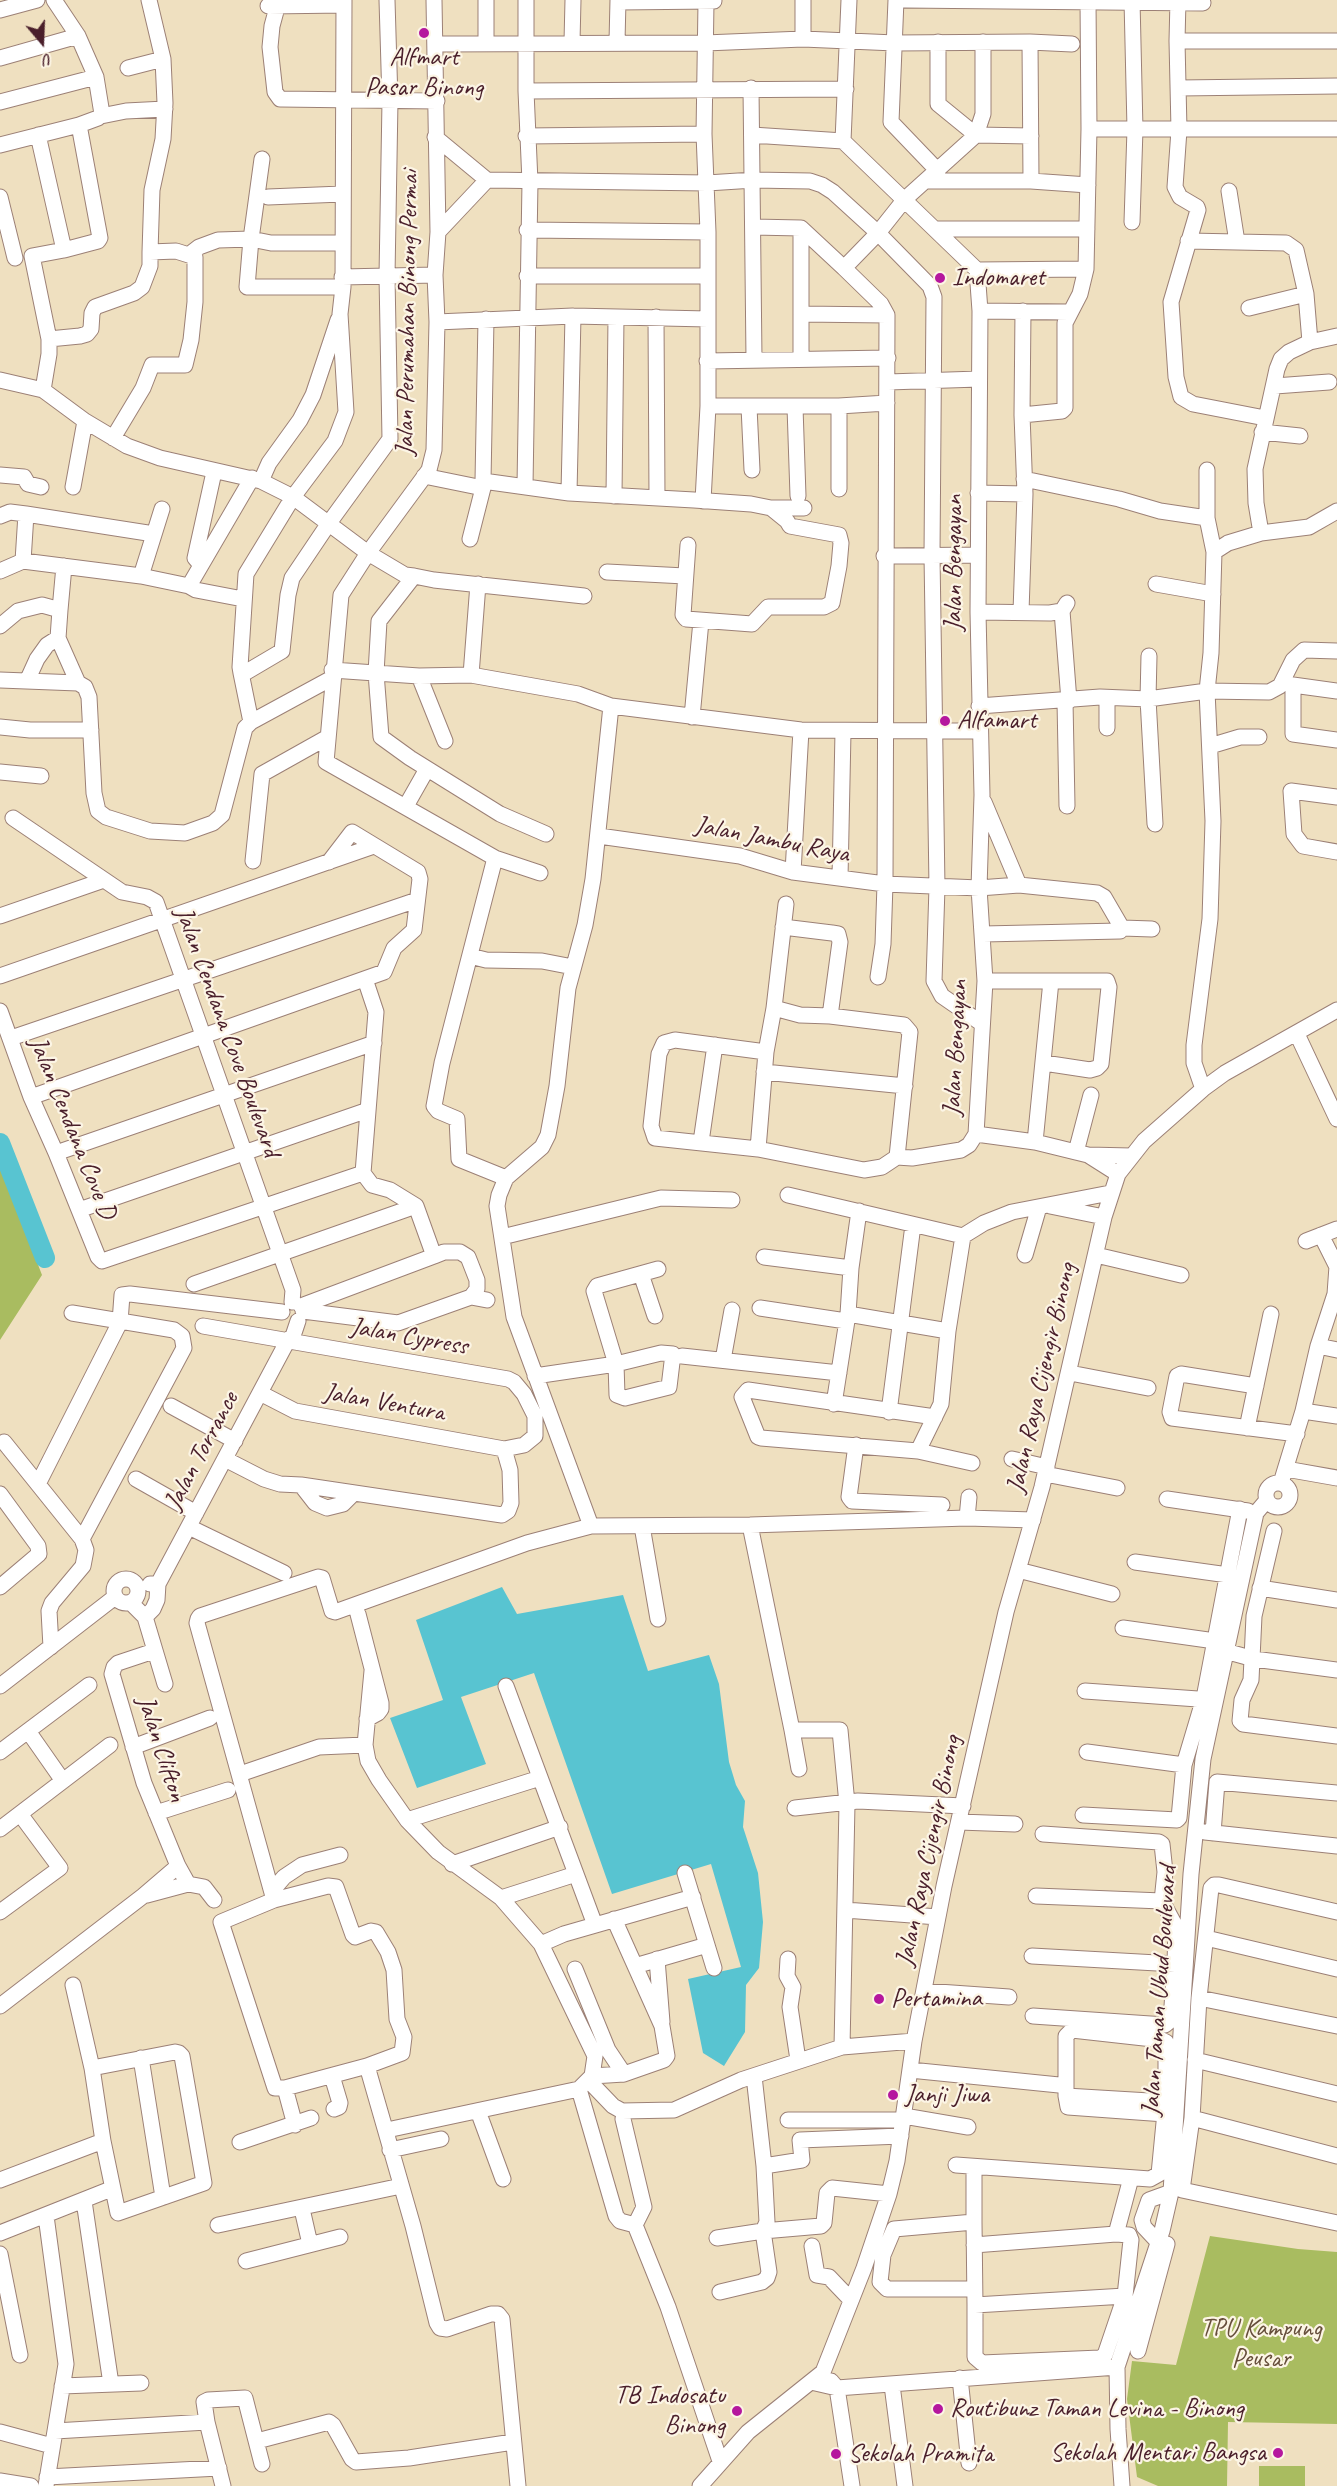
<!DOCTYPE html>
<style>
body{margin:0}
#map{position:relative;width:1337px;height:2486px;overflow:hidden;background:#efe0c0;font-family:Caveat,sans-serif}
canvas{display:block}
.north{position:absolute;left:12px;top:12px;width:60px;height:60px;-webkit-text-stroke:4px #fcf5e5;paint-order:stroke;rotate:161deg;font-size:16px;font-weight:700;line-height:24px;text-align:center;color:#4a1f2b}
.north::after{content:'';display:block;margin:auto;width:21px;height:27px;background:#4a1f2b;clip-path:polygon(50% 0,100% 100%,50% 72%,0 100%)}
</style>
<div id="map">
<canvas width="1337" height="2486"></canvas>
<div class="north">U</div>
</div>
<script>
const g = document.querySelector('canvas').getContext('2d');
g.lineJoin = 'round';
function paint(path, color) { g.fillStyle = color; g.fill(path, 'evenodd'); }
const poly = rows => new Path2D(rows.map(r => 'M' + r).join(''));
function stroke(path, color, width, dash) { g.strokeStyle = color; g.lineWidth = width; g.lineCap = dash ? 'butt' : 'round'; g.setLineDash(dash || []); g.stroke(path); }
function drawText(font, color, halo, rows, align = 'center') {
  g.font = font + ' Caveat,sans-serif'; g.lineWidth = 4.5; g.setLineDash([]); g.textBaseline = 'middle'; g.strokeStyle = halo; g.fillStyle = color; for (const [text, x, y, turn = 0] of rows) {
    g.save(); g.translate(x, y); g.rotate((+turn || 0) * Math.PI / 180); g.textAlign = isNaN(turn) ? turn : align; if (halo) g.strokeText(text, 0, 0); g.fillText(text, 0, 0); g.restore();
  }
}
paint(poly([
 [0,1166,42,1275,0,1340],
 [1210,2236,1298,2249,1337,2252,1337,2424,1228,2422,1227,2486,1158,2486,1137,2477,1127,2399,1132,2361,1176,2365],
 [1259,2466,1305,2466,1305,2486,1259,2486]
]), '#a9bc60');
paint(poly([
 [502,1587,517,1614,623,1595,648,1671,709,1655,719,1684,729,1762,736,1785,745,1801,743,1827,758,1873,763,1922,759,1968,746,1985,745,2032,724,2066,703,2053,688,1979,741,1967,711,1864,612,1894,534,1673,461,1697,486,1764,417,1788,390,1718,443,1700,416,1620]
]), '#58c4d1');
stroke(poly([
 [0,1143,45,1258]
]), '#58c4d1', 20);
const minor = poly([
 [279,0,272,26,270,47,275,92,280,99,437,101],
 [344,0,343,287,340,314,346,412,335,441,293,497,246,574,240,667,241,673,243,674,282,651,288,595,292,578,329,523,390,439,387,276,390,101,387,0],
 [434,0,438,232,435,275,437,322,434,450,429,470,368,553,341,595,326,762,495,858,540,873],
 [803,0,803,39],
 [896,0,891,122,938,171],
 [904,0,1203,3],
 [1178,0,1177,41,1179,130,1175,187,1180,197,1197,207,1198,210,1171,302,1176,377,1181,397,1193,404,1265,418],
 [618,2,714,1],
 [268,6,344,5],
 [0,10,37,0],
 [1177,41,1337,41],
 [572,42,573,0],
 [617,42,618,0],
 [938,42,938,104,976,135,1031,136],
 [1030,42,1031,181],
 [435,44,705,43,803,39,895,43,1030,42,1072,44],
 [486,44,486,0],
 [0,58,78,36],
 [128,68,163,59],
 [751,88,754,359],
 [1179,88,1337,86],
 [526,91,846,89],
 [0,102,96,77],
 [101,116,126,111,165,109],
 [1089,129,1337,129],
 [38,135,64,250],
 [752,135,843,141,977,270,980,311,978,612,982,795,979,888,985,981,976,1134,969,1145,961,1150,912,1158,897,1157,882,1167,864,1170,758,1149,655,1138,651,1126,659,1054,664,1043,675,1040,766,1052],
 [526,136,704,134],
 [435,137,487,180],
 [843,141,849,0],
 [0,145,79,125,98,118,102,114,96,77,78,36,54,0],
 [262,159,251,239,247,287,343,287],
 [925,181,1031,181,1088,185],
 [1229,191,1237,242,1286,243,1296,250,1306,294,1310,342],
 [0,197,15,258],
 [268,197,342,194],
 [1132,222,1135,129,1132,0],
 [753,227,801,228,844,268],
 [801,228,801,359],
 [936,229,1087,229],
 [527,230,708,232],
 [438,232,487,180,707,183,754,180,810,181,822,185,833,192,878,233,930,286,934,297,932,555,937,887,934,981,942,996,981,1023],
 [1188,241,1237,242],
 [190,254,199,247,218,240,251,239,271,243,342,243],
 [977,270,1086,269],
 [527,276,708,276],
 [342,277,435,275],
 [1249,308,1306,294],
 [980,311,1069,312],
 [801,314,887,315],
 [656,317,657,498],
 [437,322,573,316,708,319],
 [49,339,80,336,87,334,91,329,92,313,95,307,134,293,142,287,150,266,150,252],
 [707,361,888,358],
 [0,380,43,390,85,421,127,446,160,458,261,481,293,497,368,553,405,575,414,576,379,621,376,673,381,737,410,758,500,814,546,834],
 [888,382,979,379],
 [1275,386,1329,382],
 [43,390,49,354,49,339,32,256,64,250,98,241,100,238,79,125],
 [708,406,839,406,887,403],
 [749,407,752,470],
 [795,407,798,496],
 [1022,415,1062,411,1065,408,1065,323,1080,294,1086,269,1089,129,1088,0],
 [1262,432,1300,436],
 [113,438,143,388,152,365,185,365,191,340,195,302,195,257,176,251,150,252,152,190,163,139,165,103,163,59,149,0],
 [0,475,24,477,28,484,41,487],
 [424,476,483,488,483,481,569,493,694,500,751,504,771,508,787,521,790,526,839,535,841,543,839,566,832,603,824,607,768,607,752,624,686,619,683,615,688,545],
 [1024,479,1119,499,1160,511,1207,518],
 [261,481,269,463,300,420,313,395,338,320],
 [483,481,486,319],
 [525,486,530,182,526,91,526,0],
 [73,487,85,421],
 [839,489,839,406],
 [569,493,573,316],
 [978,493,1025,494,1022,415,1023,311],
 [614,496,616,317],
 [703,501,708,406,708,232,704,134,706,2],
 [771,508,804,508],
 [0,516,10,512,26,514,154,534],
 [1261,533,1256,503,1255,469,1277,369,1281,359,1289,352,1310,342,1337,336],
 [470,539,483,488],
 [1214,552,1228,543,1261,533,1309,527,1337,511],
 [884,556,978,555],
 [23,561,26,514],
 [200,564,195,558,214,472],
 [0,571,23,561,141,576,162,509],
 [607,572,685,576],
 [141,576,189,586],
 [414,576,434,580,584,596],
 [1156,584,1213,594],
 [243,599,196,590,189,586,252,478],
 [60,610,64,566],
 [1062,611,1069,701],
 [978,612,1050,613,1062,611,1067,603],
 [1021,612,1025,494],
 [0,626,18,611,42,605,60,610,58,638,47,645,37,659,27,681],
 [58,638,78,683],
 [1149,656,1148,699,1155,824],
 [332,670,419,676,471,675,578,694,611,706,801,730,980,731],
 [241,673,251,722],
 [471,675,478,584],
 [419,676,445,741],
 [0,680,78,683,85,687,89,697,94,793,98,811,106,817,150,831,185,833,213,823,222,815,245,728,251,722,332,678],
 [1337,691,1293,685,1293,734,1337,740],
 [1065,701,1067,806],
 [979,706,1100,697,1148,699,1207,691,1269,692,1280,686,1293,660,1304,650,1337,651],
 [692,717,701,621],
 [0,727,30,730,91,730],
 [1107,728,1107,698],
 [1210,746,1240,737,1259,737],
 [0,772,41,776],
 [1337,797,1291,791,1294,834,1303,846,1337,852],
 [984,802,1019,885],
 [406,806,427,769],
 [13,818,122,892,147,897,156,902,293,1290,292,1302],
 [599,836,740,856,793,872,885,884,979,888,1019,885,1097,893,1104,897,1122,928,1120,931,983,934],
 [495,858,442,1063,434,1106,438,1111,457,1119,459,1159,506,1178],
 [253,861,262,774,328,737],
 [793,872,801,730],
 [840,878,843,732],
 [0,916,104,880],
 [1122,928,1152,929],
 [470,956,486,960,542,961,573,967],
 [0,976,374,846],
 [878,977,883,944,885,884,887,315,881,304,844,268,878,233,905,199,976,135,983,114,983,42],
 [985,981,1107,981,1109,987,1101,1064,1097,1068,1090,1070,1044,1063],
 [774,1008,800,1015,830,1016,840,942,838,934,832,933,783,927],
 [0,1011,31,1097,56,1153,98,1257,102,1261,363,1173],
 [830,1016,904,1025,910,1032,897,1157],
 [1297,1034,1337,1119],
 [11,1038,417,900],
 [764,1072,905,1086],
 [1203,1089,1194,1063,1194,1045,1210,919,1213,821,1207,691,1211,653,1214,552,1207,518,1207,470],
 [31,1097,384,972,394,948,414,930,420,879,418,872,352,832,329,862],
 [976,1134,1035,1142,1088,1155,1118,1174],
 [701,1142,715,1045],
 [1035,1142,1051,981],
 [758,1149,766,1052,774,1008,786,904],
 [1076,1152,1091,1095],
 [56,1153,374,1043],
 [1088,1155,1131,1156],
 [363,1173,372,1185,390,1190,416,1206,434,1256,444,1252,460,1252,468,1257,477,1280,477,1289,471,1297],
 [363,1173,376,1012,365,979],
 [788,1195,963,1236],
 [1050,1206,1104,1217],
 [79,1210,368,1110],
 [1321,1235,1337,1267],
 [502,1237,661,1198,732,1200],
 [1306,1241,1337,1229],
 [1025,1255,1039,1207],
 [1096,1255,1181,1275],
 [764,1257,851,1268],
 [641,1274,655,1316],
 [194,1284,416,1206],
 [301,1306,434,1256],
 [760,1308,846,1321],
 [303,1311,398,1323,471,1297,487,1300],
 [848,1314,948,1331],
 [203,1326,508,1379,514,1382,524,1394,535,1416,535,1436,524,1445,504,1449,295,1411,260,1393],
 [1318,1346,1337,1350],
 [682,1356,839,1373],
 [723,1360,732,1310],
 [1070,1373,1148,1388],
 [535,1376,616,1364,661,1353,673,1354,669,1387,625,1398,617,1395,616,1364,594,1291,597,1286,658,1269],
 [1256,1386,1181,1374,1177,1376,1170,1412,1172,1418,1297,1434],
 [834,1404,848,1314,851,1268,859,1211],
 [171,1406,235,1441],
 [1303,1411,1337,1416],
 [889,1412,913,1225],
 [935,1417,748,1390,742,1397,758,1437,761,1438,918,1451,972,1463],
 [1247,1428,1271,1314],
 [4,1442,82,1539],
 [856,1445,849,1497,852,1501,942,1505],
 [918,1451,941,1404,948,1331,963,1236,984,1223,1012,1212,1110,1193],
 [225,1459,264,1479,280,1484,301,1485,502,1515,508,1511,511,1503,510,1470,504,1449],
 [1012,1459,1047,1467],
 [1286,1469,1337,1478],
 [1045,1474,1117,1488],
 [136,1479,196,1513],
 '1266 1495a12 12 0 1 1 24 0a12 12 0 1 1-24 0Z',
 [1281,1483,1303,1411,1318,1346,1335,1294,1337,1266],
 [38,1484,120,1322,122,1295,130,1294,282,1312],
 [301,1485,315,1503,327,1508,343,1504,354,1493],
 [0,1494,38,1546,39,1554,0,1587],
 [1167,1499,1248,1511],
 [967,1518,969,1497],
 [750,1525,792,1730],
 [591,1526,514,1317,497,1206,499,1195,506,1178,542,1147,548,1135,557,1086,568,988,585,925,593,879,611,706],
 [642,1526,658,1619],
 [189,1527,284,1573],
 [1274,1531,1254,1616,1251,1680,1242,1700,1240,1721,1243,1724,1337,1736],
 [1135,1562,1228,1575],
 [1018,1570,1112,1594],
 '114 1591a12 12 0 1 1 24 0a12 12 0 1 1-24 0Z',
 [158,1584,288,1340,293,1336,298,1321],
 [1260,1588,1337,1600],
 [131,1603,145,1617,165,1684],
 [358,1614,381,1703,381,1709,378,1713,367,1719],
 [145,1617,153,1609,157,1600,158,1584,150,1584],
 [1123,1628,1215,1641],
 [51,1647,49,1611,52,1603,83,1566,86,1550,82,1539,184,1348,182,1336,174,1330,72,1313],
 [154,1651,118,1663,114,1667,112,1674,144,1783,178,1866,188,1884],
 [1225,1651,1254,1659,1337,1670],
 [372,1671,365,1745,368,1761,379,1780,407,1820,438,1852,501,1898,541,1944,595,2056,592,2076,579,2089,616,2216,620,2221,635,2225,668,2307,720,2461],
 [0,1686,115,1597],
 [506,1686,595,1925],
 [1085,1691,1212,1700],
 [28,1731,63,1781],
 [133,1747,210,1718],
 [0,1752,89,1685],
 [1087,1752,1184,1765],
 [799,1769,792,1730,840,1730,847,1804,842,2047],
 [240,1774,319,1747,365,1745],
 [795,1808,858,1801,963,1806],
 [156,1813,228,1790],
 [1083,1815,1177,1820,1179,1818,1184,1765,1204,1698,1240,1509],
 [407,1820,540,1778],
 [959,1822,1015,1824],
 [0,1829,110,1745],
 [1205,1832,1337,1846],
 [1213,1833,1217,1782,1337,1793],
 [452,1864,560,1827],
 [685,1873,714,1968],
 [272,1891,284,1877,302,1865,340,1855],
 [147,1895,188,1884,204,1887,214,1900],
 [1036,1896,1162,1901],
 [501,1898,576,1874],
 [274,1900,328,1886,336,1887,353,1935,355,1937,371,1931,376,1932,388,1952,394,1970,397,2019,404,2037,402,2053,367,2066],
 [845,1910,938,1917],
 [0,1912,60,1868,20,1814],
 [1337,1912,1219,1885,1214,1885,1211,1888,1199,1998,1192,2118,1182,2190,1337,2223],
 [1206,1938,1337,1969],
 [541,1944,564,1934,693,1897],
 [1032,1956,1175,1964],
 [657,1959,662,2022],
 [788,1959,787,1976,793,1987,790,2007,798,2060],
 [635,1966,707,1945],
 [575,1969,608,2050,624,2074,664,2060,667,2056,662,2026,614,1919],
 [73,1985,92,2068,103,2141,118,2213,204,2183,182,2056,179,2053,175,2052,92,2068],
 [924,1991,1009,1997],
 [1199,1998,1337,2026],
 [0,2006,143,1896,178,1866],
 [1033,2016,1165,2025,1171,2020,1175,1964,1176,1927,1162,1901,1165,1872,1162,1844,1159,1842,1043,1834],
 [141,2058,163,2197],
 [1195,2060,1337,2094],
 [910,2070,1059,2085],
 [332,2076,340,2103,339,2107,334,2109],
 [592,2076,624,2074],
 [589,2081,613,2106,622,2111,674,2110,741,2080,842,2047,914,2041],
 [285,2088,295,2125],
 [478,2111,503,2179],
 [1165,2114,1068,2107,1066,2096,1166,2102],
 [904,2116,968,2127],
 [1192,2118,1337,2156],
 [623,2119,644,2207,635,2225],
 [788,2120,903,2120],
 [387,2130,579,2089],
 [240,2142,311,2118],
 [390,2150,441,2139],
 [956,2165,1150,2179,1159,2174,1166,2102,1166,2042,1162,2040,1072,2030,1066,2036,1066,2096],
 [764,2166,802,2160,800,2140,901,2136],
 [974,2167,974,2222,975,2305,975,2357,982,2363,1100,2358,1105,2355,1125,2296,1131,2240,1129,2235,1116,2234,974,2245],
 [0,2180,103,2141],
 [84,2201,111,2384],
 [302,2209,310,2244],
 [974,2222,894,2229,883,2255,880,2282,887,2289,974,2289],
 [218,2225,401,2186],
 [0,2233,111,2189],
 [1116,2234,1131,2178],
 [717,2238,763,2231,767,2222,764,2166,754,2076],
 [1158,2242,1144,2227,1142,2220,1149,2200,1171,2192],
 [812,2246,817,2275,829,2277,851,2300],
 [0,2254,20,2355],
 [246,2261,340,2237],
 [720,2292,762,2282,767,2278,769,2272,763,2231,821,2226,824,2223,827,2193,832,2188,889,2194],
 [975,2305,1125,2296],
 [1138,2351,1167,2244],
 [960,2378,969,2463],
 [831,2381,837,2388,852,2486],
 [811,2382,837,2388,1117,2367],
 [892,2385,905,2486],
 [62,2386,141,2383],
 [55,2431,207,2422],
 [0,2432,52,2446],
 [257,2441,329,2422,333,2425,352,2459,356,2462,409,2458,513,2442],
 [47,2477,219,2468],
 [0,2481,31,2486],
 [46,2486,66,2364,46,2216],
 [223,2486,207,2422,204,2402,208,2400,245,2398,262,2464],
 [518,2486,502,2319,498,2314,491,2314,447,2329,440,2328,437,2323,413,2226,367,2066,285,2088,275,2088,221,1922,274,1900,197,1623,198,1619,200,1616,318,1577,322,1578,332,1611,335,1612,527,1543,591,1526,750,1525,967,1518,1033,1520],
 [700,2486,748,2432,823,2372,864,2268,889,2194,897,2161,914,2041,944,1886,1006,1612,1042,1487,1104,1217,1118,1174,1144,1141,1203,1089,1225,1073,1337,1010],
 [1122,2486,1118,2429,1117,2367,1162,2231,1171,2192,1191,1874,1203,1759,1256,1513,1267,1500]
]);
stroke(minor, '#9c8076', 17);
stroke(minor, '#fff', 15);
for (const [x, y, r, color] of [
 [424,33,6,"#b5179e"],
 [940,278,6,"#b5179e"],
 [945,721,6,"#b5179e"],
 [879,1999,6,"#b5179e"],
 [893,2095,6,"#b5179e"],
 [938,2409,6,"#b5179e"],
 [737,2411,6,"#b5179e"],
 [1278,2453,6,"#b5179e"],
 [836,2454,6,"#b5179e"]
]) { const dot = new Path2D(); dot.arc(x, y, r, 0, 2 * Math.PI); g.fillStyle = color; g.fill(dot); stroke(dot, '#fcf5e5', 2); }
drawText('26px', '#4a1f2b', '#fcf5e5', [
 ["Alfmart",424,58,"center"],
 ["Pasar Binong",424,88,"center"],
 ["Indomaret",952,278],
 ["Alfamart",957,721],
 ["Pertamina",891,1999],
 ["Janji Jiwa",905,2095],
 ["TB Indosatu",725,2396,"right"],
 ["Binong",725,2426,"right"],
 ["Routibunz Taman Levina - Binong",950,2409],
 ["Sekolah Mentari Bangsa",1266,2453,"right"],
 ["Sekolah Pramita",848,2454]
], 'left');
drawText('26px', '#4a1f2b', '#fcf5e5', [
 ["Jalan Perumahan Binong Permai",408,313,-89],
 ["Jalan Bengayan",954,563,-90],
 ["Jalan Jambu Raya",772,840,11],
 ["Jalan Cendana Cove Boulevard",227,1032,70],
 ["Jalan Bengayan",956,1048,-87],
 ["Jalan Cendana Cove D",72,1128,68],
 ["Jalan Cypress",409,1337,10],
 ["Jalan Raya Cijengir Binong",1042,1378,-77],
 ["Jalan Ventura",384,1403,10],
 ["Jalan Torrance",202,1451,-62],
 ["Jalan Clifton",161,1749,72],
 ["Jalan Raya Cijengir Binong",929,1851,-78],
 ["Jalan Taman Ubud Boulevard",1160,1991,-86]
]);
drawText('26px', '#664e3b', '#fcf5e5', [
 ["TPU Kampung",1261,2329],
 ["Peusar",1261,2359]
]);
</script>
